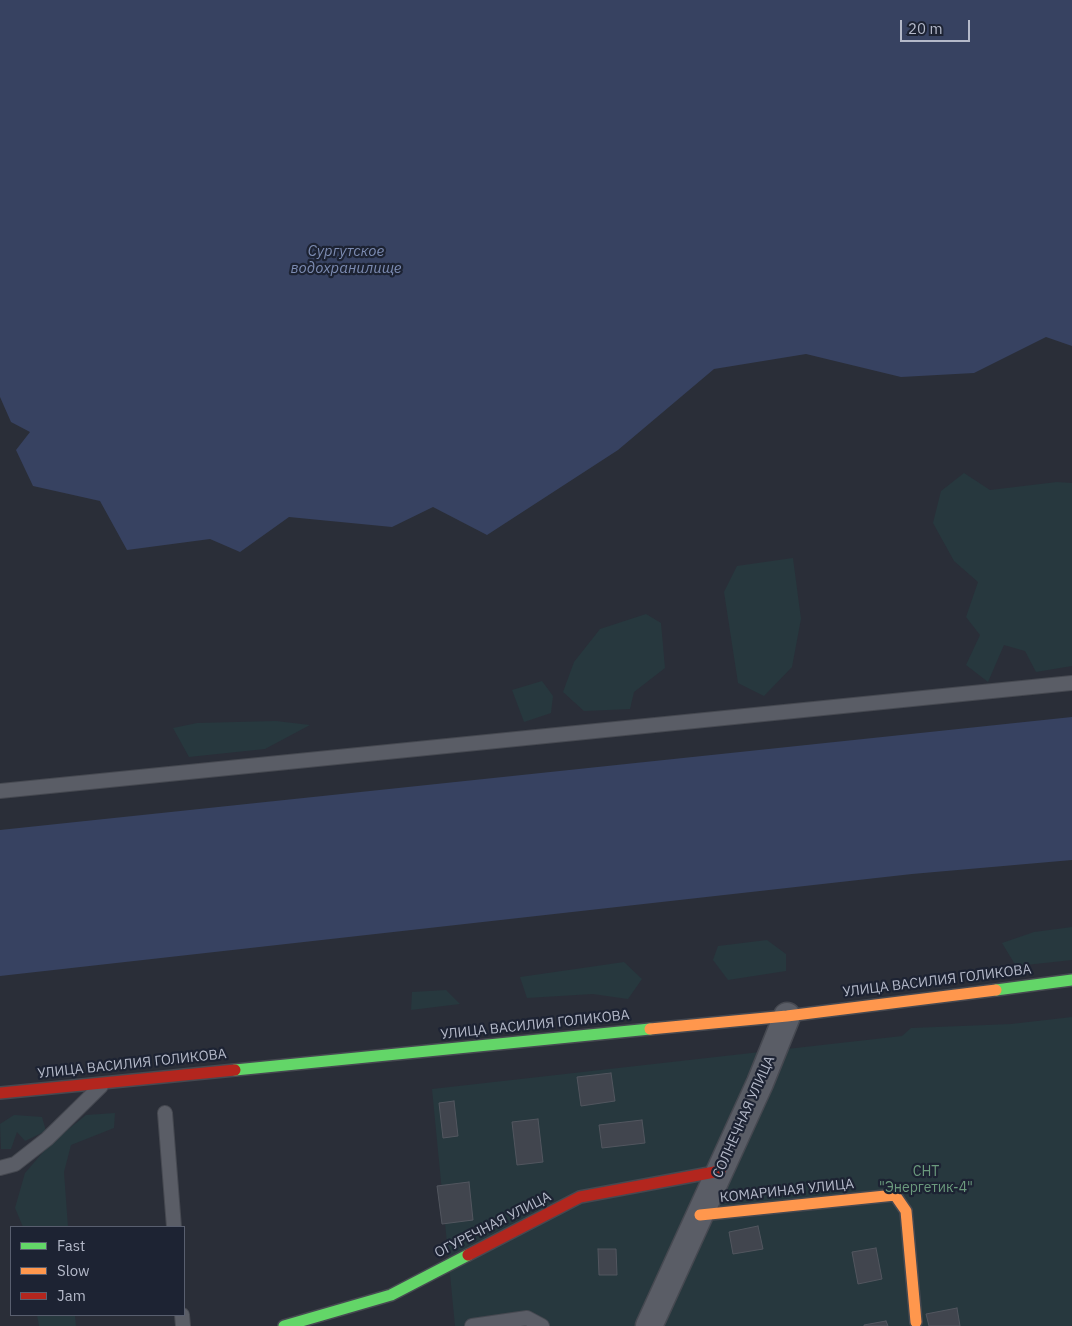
<!DOCTYPE html>
<meta charset="utf-8">
<style>
body{margin:0}
#map{position:relative;width:1072px;height:1326px;overflow:hidden;background:#2a2e38;font-family:"IBM Plex Sans",sans-serif}
canvas{display:block}
.legend{position:absolute;left:10px;top:1226px;width:175px;height:90px;box-sizing:border-box;background:#1d2333;border:1px solid #595f6f;margin:0;padding:6px 9px;list-style:none;font-size:15px;color:#b4b9c9}
.legend li{display:flex;align-items:center;gap:10px;height:25px}
.legend b{width:25px;border:1px solid #595f6f}
.scale{position:absolute;left:900px;top:20px;width:70px;height:22px;box-sizing:border-box;border:2px solid #b4b9c9;border-top:0;padding-left:6px;font-size:15px;line-height:18px;white-space:nowrap;color:#b4b9c9;-webkit-text-stroke:4px #1d2333;paint-order:stroke}
</style>
<div id="map">
<canvas width="1072" height="1326"></canvas>
<ul class="legend">
<li><b style="height:6px;background:#63d668"></b>Fast</li>
<li><b style="height:6px;background:#ff974d"></b>Slow</li>
<li><b style="height:6px;background:#b3261e"></b>Jam</li>
</ul>
<div class="scale">20 m</div>
</div>
<script>
const g = document.querySelector('canvas').getContext('2d');
g.lineJoin = 'round';
function paint(path, color) { g.fillStyle = color; g.fill(path, 'evenodd'); }
const poly = rows => new Path2D(rows.map(r => 'M' + r).join(''));
function stroke(path, color, width, dash) { g.strokeStyle = color; g.lineWidth = width; g.lineCap = dash ? 'butt' : 'round'; g.setLineDash(dash || []); g.stroke(path); }
function drawText(font, color, halo, rows, align = 'center') {
  g.font = font + ' "IBM Plex Sans",sans-serif'; g.lineWidth = 4.5; g.setLineDash([]); g.textBaseline = 'middle'; g.strokeStyle = halo; g.fillStyle = color; for (const [text, x, y, turn = 0] of rows) {
    g.save(); g.translate(x, y); g.rotate((+turn || 0) * Math.PI / 180); g.textAlign = isNaN(turn) ? turn : align; if (halo) g.strokeText(text, 0, 0); g.fillText(text, 0, 0); g.restore();
  }
}
paint(poly([
 [964,473,990,490,1057,482,1072,483,1072,666,1036,672,1025,651,1004,645,988,682,966,665,980,635,966,617,978,582,954,561,933,523,941,491],
 [793,558,801,619,792,667,764,696,738,683,724,592,737,566],
 [646,614,661,623,665,668,634,692,630,709,584,711,563,692,574,662,600,629],
 [542,681,553,696,551,713,524,722,512,690],
 [276,721,310,725,265,749,189,757,173,728,197,723],
 [1072,927,1072,960,1016,966,1002,943,1034,932],
 [767,940,786,954,786,971,728,980,713,960,718,946],
 [624,962,642,979,628,999,593,994,527,998,520,977],
 [446,990,460,1004,411,1010,412,992],
 [1072,1017,1072,1326,455,1326,432,1089,902,1036,911,1028,1011,1024],
 [115,1113,114,1128,71,1145,64,1172,68,1227,23,1227,15,1208,25,1173,50,1144,86,1115],
 [14,1115,42,1117,46,1131,25,1141,17,1132,11,1149,1,1149,0,1124],
 [37,1315,75,1315,76,1326,39,1326]
]), '#27383e');
paint(poly([
 [0,0,1072,0,1072,346,1046,337,974,373,901,377,806,354,714,369,618,450,487,535,433,507,392,527,289,517,240,552,210,539,127,550,100,501,33,486,16,450,30,432,11,422,0,397],
 [1072,717,1072,860,912,874,0,976,0,830]
]), '#374261');
const building = poly([
 [611,1073,615,1101,581,1106,577,1077,611,1073],
 [454,1101,458,1136,443,1138,439,1103,454,1101],
 [538,1119,543,1162,517,1165,512,1122,538,1119],
 [642,1120,645,1143,602,1148,599,1125,642,1120],
 [469,1182,473,1220,442,1224,437,1186,469,1182],
 [758,1226,763,1249,733,1254,729,1232,758,1226],
 [876,1248,882,1279,858,1284,852,1252,876,1248],
 [598,1249,616,1249,617,1275,599,1275,598,1249],
 [957,1308,960,1326,929,1326,926,1314,957,1308],
 [886,1321,888,1326,864,1326,864,1325,886,1321]
]);
paint(building, '#41454e');
stroke(building, '#52565f', 1);
const lane = poly([
 [0,791,1072,683],
 [165,1113,174,1227],
 [0,1168,15,1164,47,1139,101,1086],
 [182,1315,183,1326],
 [472,1326,527,1318,542,1326]
]);
const street = poly([
 [649,1326,760,1083,787,1016]
]);
const fast = poly([
 [996,990,1072,980],
 [235,1070,650,1029],
 [284,1326,391,1295,468,1255]
]);
const slow = poly([
 [650,1029,787,1016,996,990],
 [700,1215,895,1195,906,1211,916,1322]
]);
const jam = poly([
 [0,1093,235,1070],
 [468,1255,580,1197,720,1171]
]);
stroke(lane, '#464951', 16);
stroke(street, '#464951', 29);
stroke(fast, '#464951', 14);
stroke(slow, '#464951', 14);
stroke(jam, '#464951', 14);
stroke(lane, '#5a5d66', 14);
stroke(street, '#5a5d66', 26);
stroke(fast, '#63d668', 11);
stroke(slow, '#ff974d', 11);
stroke(jam, '#b3261e', 11);
drawText('14px', '#b4b9c9', '#1d2333', [
 ["УЛИЦА ВАСИЛИЯ ГОЛИКОВА",937,981,-7],
 ["УЛИЦА ВАСИЛИЯ ГОЛИКОВА",535,1025,-6],
 ["УЛИЦА ВАСИЛИЯ ГОЛИКОВА",132,1064,-6],
 ["СОЛНЕЧНАЯ УЛИЦА",744,1117,-66],
 ["КОМАРИНАЯ УЛИЦА",787,1191,-6],
 ["ОГУРЕЧНАЯ УЛИЦА",493,1225,-27]
]);
drawText('14px', '#6b9a7d', '#1d2333', [
 ["СНТ",926,1172],
 ["\"Энергетик-4\"",926,1188]
]);
drawText('italic 15px', '#7c8bb1', '#1d2333', [
 ["Сургутское",346,252],
 ["водохранилище",346,269]
]);
</script>
